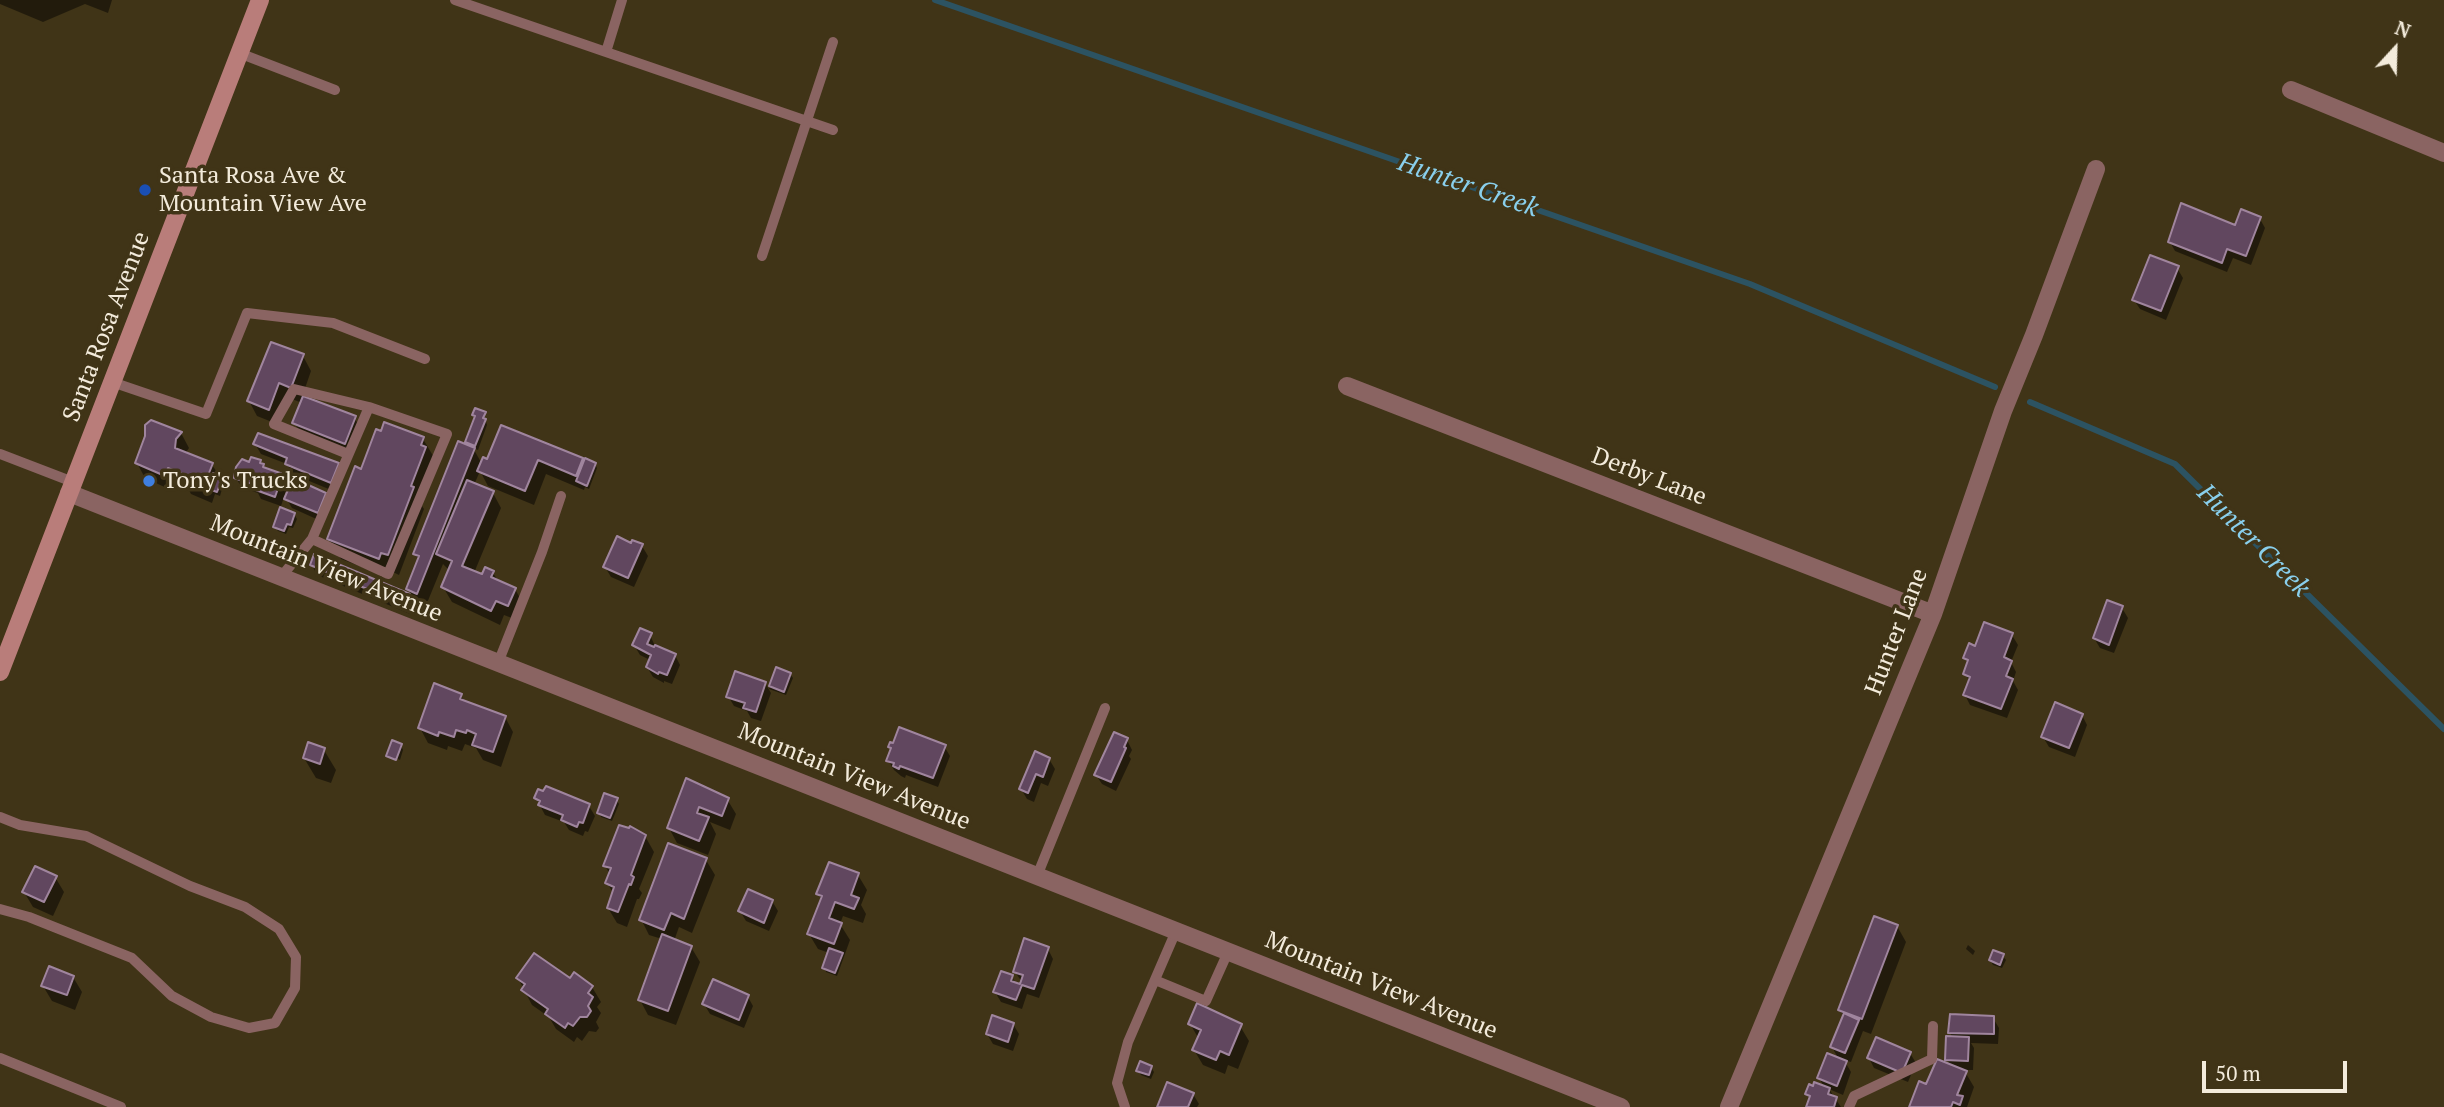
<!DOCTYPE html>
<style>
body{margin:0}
#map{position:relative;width:2444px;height:1107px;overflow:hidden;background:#403417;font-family:"PT Serif",serif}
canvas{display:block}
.north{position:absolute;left:2360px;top:14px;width:70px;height:70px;-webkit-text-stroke:5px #403417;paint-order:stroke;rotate:22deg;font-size:19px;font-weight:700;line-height:28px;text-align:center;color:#f3ebdb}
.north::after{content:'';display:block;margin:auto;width:24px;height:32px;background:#f3ebdb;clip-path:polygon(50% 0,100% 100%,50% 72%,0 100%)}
.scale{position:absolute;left:2202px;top:1061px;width:145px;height:32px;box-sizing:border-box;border:4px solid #f3ebdb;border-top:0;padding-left:9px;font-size:21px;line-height:24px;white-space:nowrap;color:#f3ebdb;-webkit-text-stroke:5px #403417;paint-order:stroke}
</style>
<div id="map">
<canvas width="2444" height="1107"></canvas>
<div class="north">N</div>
<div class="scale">50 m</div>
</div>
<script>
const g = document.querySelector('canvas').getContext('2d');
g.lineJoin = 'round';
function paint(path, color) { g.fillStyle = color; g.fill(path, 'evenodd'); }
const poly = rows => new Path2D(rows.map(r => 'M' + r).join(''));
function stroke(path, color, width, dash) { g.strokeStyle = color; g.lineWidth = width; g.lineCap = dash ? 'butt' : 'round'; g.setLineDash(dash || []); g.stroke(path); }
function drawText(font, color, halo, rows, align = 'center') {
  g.font = font + ' "PT Serif",serif'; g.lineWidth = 7; g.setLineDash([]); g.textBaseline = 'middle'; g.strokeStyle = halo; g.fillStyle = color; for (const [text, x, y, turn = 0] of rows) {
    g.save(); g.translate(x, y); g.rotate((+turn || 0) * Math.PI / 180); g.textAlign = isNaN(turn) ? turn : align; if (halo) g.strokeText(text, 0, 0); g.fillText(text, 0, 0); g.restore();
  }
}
paint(poly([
 [0,0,112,0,108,13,85,4,43,22,0,4],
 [2260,219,2265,228,2251,265,2233,258,2227,272,2175,251,2170,242,2236,227],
 [2177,268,2183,278,2166,320,2140,309,2134,300],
 [303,356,311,371,302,397,355,419,360,428,351,453,300,432,294,422,302,403,287,397,277,424,257,416,249,401],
 [484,414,487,425,478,450,473,448,482,464,488,462,502,427,582,460,584,464,595,464,597,468,589,489,585,487,584,490,546,474,534,505,488,486,480,471,474,485,493,493,501,508,474,573,483,577,493,573,499,582,515,589,524,605,517,620,504,615,500,625,452,602,443,587,450,571,443,564,425,608,415,604,410,614,317,575,312,565,315,557,413,597,408,589,419,561,415,554,471,448,467,442,476,419,474,415],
 [181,433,189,448,185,454,212,465,224,482,220,496,215,494,212,503,191,494,187,486,177,482,173,491,145,478,137,463],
 [423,439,435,459,422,506,424,509,399,575,393,572,391,578,341,559,329,539,362,471],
 [255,444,338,464,343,474,336,492,292,474,287,464,261,454],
 [260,462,265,470,282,475,288,485,281,506,261,499,258,493,242,488,236,478,250,464],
 [325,494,331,504,323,522,292,508,286,498],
 [294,514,297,519,293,528,289,527,286,534,278,531,275,527],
 [632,545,642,546,648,556,634,587,611,577,605,567],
 [2122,608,2128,618,2114,653,2100,648,2094,638],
 [650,635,655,646,675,655,680,665,672,684,664,681,664,683,653,677,647,667,650,660,640,655,634,645],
 [2012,635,2018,645,2011,662,2016,672,2013,681,2018,690,2007,718,1970,705,1965,695,1970,682,1965,674,1968,664,1965,658,1976,648],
 [777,669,790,674,793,678,786,695,769,689],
 [765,683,771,693,761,721,751,718,747,711,734,706,728,696],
 [461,695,465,703,505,717,513,732,501,767,483,760,476,748,465,744,462,751,448,746,447,750,428,743,420,728],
 [2082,715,2087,725,2075,757,2049,747,2043,737],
 [1127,740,1132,750,1129,756,1131,759,1116,791,1102,784,1096,775],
 [401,745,403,750,400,760,389,755,389,758,388,756],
 [944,746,950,756,938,787,906,775,905,778,901,776,894,770,888,760,892,750,890,747],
 [324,750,336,770,331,783,316,778,304,758],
 [1049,759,1055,769,1048,786,1041,783,1034,802,1027,799,1021,789],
 [687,780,727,799,736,814,730,830,710,822,716,834,708,855,677,843,669,828],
 [536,798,589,806,595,816,588,832,585,831,583,836,569,830,564,822,545,815],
 [616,800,619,804,612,821,601,817,599,813],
 [645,836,654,852,639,889,642,893,639,899,637,899,627,927,617,923,608,908,614,894,607,883,610,875,605,865],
 [706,860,715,875,692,933,679,927,674,941,691,947,700,962,676,1025,648,1015,640,1000,662,939,649,935,641,919],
 [858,875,867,890,861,905,866,914,863,923,843,916,840,924,850,940,837,976,826,972,824,967,829,953,818,949,809,934,822,900,818,894],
 [55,877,64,892,53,916,33,907,24,892],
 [772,901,778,911,769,931,746,921,740,911],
 [1897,926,1906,942,1871,1034,1863,1031,1851,1062,1844,1060,1851,1072,1843,1095,1829,1089,1841,1107,1808,1107,1810,1100,1807,1094,1825,1088,1819,1078,1839,1060,1832,1047,1844,1017,1840,1010],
 [1968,945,1975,951,1973,955,1966,949],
 [1048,949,1053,959,1039,998,1027,994,1022,1009,1001,1002,995,992,1012,977,1017,985,1021,986,1022,982,1015,972],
 [2003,956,2006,960,2002,968,1993,965,1990,960],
 [73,977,82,992,75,1010,52,1001,43,986],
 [518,978,570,981,592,987,601,1002,597,1007,601,1013,596,1022,599,1028,596,1032,589,1031,582,1041,577,1037,574,1042,556,1029,549,1017,532,1005],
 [748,997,753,1006,744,1028,710,1014,704,1004],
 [1993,1018,1999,1028,1998,1044,1971,1043,1974,1048,1973,1070,1964,1070,1974,1087,1967,1107,1911,1107,1927,1086,1951,1067,1947,1059,1953,1038,1950,1033],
 [1013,1024,1019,1034,1013,1051,993,1044,987,1034],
 [1190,1024,1240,1026,1249,1041,1238,1069,1228,1065,1225,1074,1203,1065,1194,1050,1199,1039],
 [1910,1053,1916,1063,1908,1082,1874,1068,1869,1058],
 [1151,1067,1154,1072,1151,1079,1141,1075,1138,1071],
 [1193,1094,1199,1104,1197,1107,1159,1107]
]), '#0007');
stroke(poly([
 [935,0,1750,284,1995,387],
 [2030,402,2175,464,2444,729]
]), '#2c5362', 6);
const building = poly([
 [2181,203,2235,225,2241,209,2261,217,2246,256,2227,249,2222,263,2168,242,2181,203],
 [2150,255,2179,266,2161,311,2132,300,2150,255],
 [271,342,304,354,291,388,279,383,269,410,247,401,271,342],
 [303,396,356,416,345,444,292,423,303,396],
 [475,408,486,412,483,418,486,419,475,446,465,442,475,416,472,415,475,408],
 [151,420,182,432,176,439,175,448,213,463,203,488,180,478,182,474,168,468,165,476,135,463,145,436,145,425,151,420],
 [384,422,424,437,421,445,426,447,411,486,414,487,388,555,381,553,379,559,327,539,355,466,361,469,376,429,381,431,384,422],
 [501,425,583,458,576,476,538,460,525,491,477,471,483,457,487,459,501,425],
 [258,433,339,463,331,483,285,464,287,458,253,444,258,433],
 [458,441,475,448,417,594,406,589,419,556,413,554,458,441],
 [251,457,261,460,260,463,264,464,263,467,283,474,275,497,253,489,255,485,234,478,236,467,242,459,249,462,251,457],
 [585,458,596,463,587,486,576,481,585,458],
 [213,473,223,477,217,492,206,488,213,473],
 [293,478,326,493,318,513,284,499,293,478],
 [467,480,494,491,462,566,482,574,485,567,494,571,491,577,516,588,508,606,496,601,491,611,441,587,452,561,436,554,467,480],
 [280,507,295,513,291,525,287,524,284,531,273,527,280,507],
 [617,536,631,543,632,540,643,544,628,578,603,567,617,536],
 [314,554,410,594,405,605,310,565,314,554],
 [2107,600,2123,606,2109,645,2093,638,2107,600],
 [1984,622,2013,633,2004,657,2012,661,2006,676,2013,679,2001,709,1963,695,1970,677,1963,674,1968,660,1963,658,1969,643,1975,646,1984,622],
 [640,628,652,633,647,644,654,647,655,645,676,654,667,675,659,672,658,674,646,667,651,655,632,645,640,628],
 [776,667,791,673,784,692,769,686,776,667],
 [735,671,766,682,756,712,743,708,745,703,726,697,735,671],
 [434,683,462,694,460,699,506,716,493,752,472,745,476,734,467,730,466,733,456,730,454,737,439,732,438,736,418,728,434,683],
 [2055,702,2083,714,2069,748,2041,737,2055,702],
 [899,727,946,745,933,778,900,766,899,769,893,766,894,763,886,761,891,748,888,747,890,742,893,743,899,727],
 [1114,732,1128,738,1124,747,1126,748,1111,782,1094,775,1114,732],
 [392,740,402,744,396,760,386,756,392,740],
 [308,742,325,748,320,764,303,758,308,742],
 [1035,751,1050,758,1043,777,1036,774,1028,793,1019,789,1035,751],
 [686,778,729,798,722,816,699,807,697,813,709,817,699,841,667,828,686,778],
 [546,786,590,804,583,823,579,822,577,827,561,820,563,815,538,805,540,801,534,798,538,789,543,791,546,786],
 [604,793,618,798,610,818,597,813,604,793],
 [619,825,629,828,630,826,646,835,631,875,634,877,631,885,629,884,618,912,607,908,614,887,605,883,611,868,603,866,619,825],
 [668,843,707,858,684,919,671,913,664,930,639,920,668,843],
 [829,862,859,873,851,895,859,898,854,909,835,902,829,918,842,923,834,944,807,934,822,896,816,894,829,862],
 [35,866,57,876,44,902,22,892,35,866],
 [748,889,773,900,764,923,738,911,748,889],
 [1874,916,1898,925,1862,1019,1838,1010,1874,916],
 [662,934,692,946,668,1011,638,1000,662,934],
 [1024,938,1049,947,1034,989,1022,985,1016,1000,993,992,1001,971,1013,975,1011,981,1020,984,1023,975,1013,972,1024,938],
 [829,948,843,953,835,973,822,968,829,948],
 [1993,950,2004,954,2000,965,1989,960,1993,950],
 [534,953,570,978,574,972,593,986,588,993,593,997,588,1006,591,1011,587,1017,580,1017,573,1026,568,1023,565,1028,545,1014,548,1009,521,990,525,984,516,978,534,953],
 [49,966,74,976,67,995,41,986,49,966],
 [713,979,749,995,739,1020,702,1004,713,979],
 [1197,1003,1242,1024,1229,1055,1220,1051,1216,1060,1192,1050,1201,1030,1188,1024,1197,1003],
 [1844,1013,1859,1020,1845,1053,1830,1047,1844,1013],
 [1950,1014,1994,1016,1994,1034,1948,1033,1950,1014],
 [992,1015,1014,1023,1008,1042,986,1034,992,1015],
 [1946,1036,1969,1037,1968,1061,1945,1060,1946,1036],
 [1876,1037,1911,1052,1902,1073,1867,1058,1876,1037],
 [1827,1053,1847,1061,1837,1086,1817,1078,1827,1053],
 [1937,1059,1967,1071,1957,1095,1963,1096,1960,1105,1953,1102,1951,1107,1909,1107,1919,1081,1926,1084,1937,1059],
 [1140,1061,1152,1066,1149,1075,1136,1071,1140,1061],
 [1167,1082,1194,1093,1188,1107,1157,1107,1167,1082],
 [1814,1082,1830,1088,1828,1094,1837,1097,1834,1107,1806,1107,1810,1096,1805,1094,1809,1084,1813,1086,1814,1082]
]);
paint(building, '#61475f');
stroke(building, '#a0859e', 2);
stroke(poly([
 [455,0,606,52],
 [622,0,606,52,833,130],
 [239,53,335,90],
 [762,256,833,42],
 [112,382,206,414,247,313,333,323,425,359],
 [0,454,73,482],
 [348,454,274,424,294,389,369,407],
 [281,577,312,539,369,407,447,434,388,574,312,539],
 [498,663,542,552,561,496],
 [0,817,20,825,86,836,190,886,245,907,279,929,296,957,295,988,275,1023,249,1028,211,1017,172,996,132,958,29,917,0,909],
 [1037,876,1105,708],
 [1155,980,1206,1001,1228,952],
 [0,1058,121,1107],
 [1125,1107,1117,1083,1128,1042,1176,931],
 [1849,1107,1854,1096,1932,1059,1933,1026]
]), '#8a6462', 10);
stroke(poly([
 [2291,90,2444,153],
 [1347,386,1933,614],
 [69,493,1621,1107],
 [1729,1107,1933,614,2003,411,2034,335,2096,169]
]), '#8a6462', 18);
stroke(poly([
 [0,672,260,0]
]), '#b97d7a', 18);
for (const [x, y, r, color] of [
 [145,190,7,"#1a4fb4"],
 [149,481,7,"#3f7fe0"]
]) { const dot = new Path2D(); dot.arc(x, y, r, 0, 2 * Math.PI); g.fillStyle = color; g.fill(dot); stroke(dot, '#403417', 2.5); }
drawText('24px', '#f3ebdb', '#403417', [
 ["Santa Rosa Ave &",159,176],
 ["Mountain View Ave",159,204],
 ["Tony's Trucks",163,481]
], 'left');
drawText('24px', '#f3ebdb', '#403417', [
 ["Santa Rosa Avenue",107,327,-69],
 ["Derby Lane",1649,477,21],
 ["Mountain View Avenue",326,569,22],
 ["Hunter Lane",1897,632,-69],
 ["Mountain View Avenue",854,777,22],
 ["Mountain View Avenue",1381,986,22]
]);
drawText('italic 26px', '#89cfec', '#403417', [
 ["Hunter Creek",1468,186,19],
 ["Hunter Creek",2253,541,45]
]);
</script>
